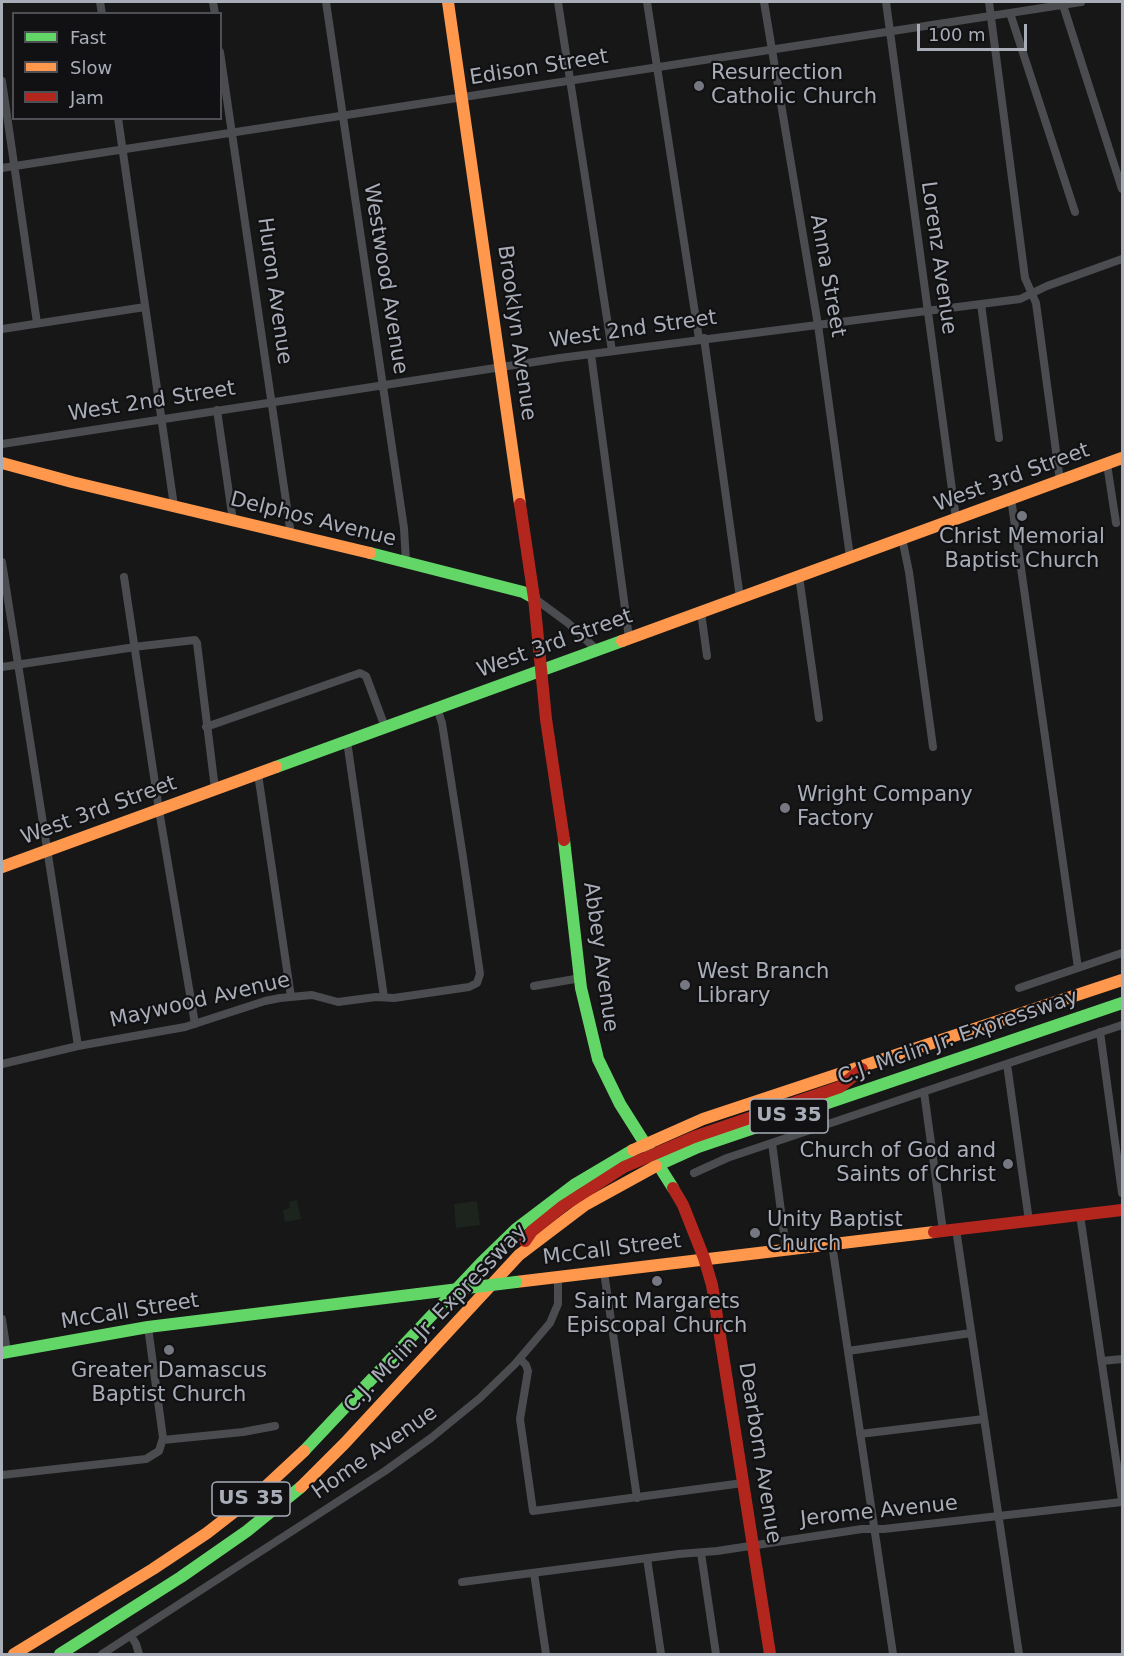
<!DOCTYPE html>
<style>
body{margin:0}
#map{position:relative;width:1124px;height:1656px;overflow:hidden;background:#171717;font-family:"DejaVu Sans",sans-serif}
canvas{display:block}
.frame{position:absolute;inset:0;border:3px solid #a8adb8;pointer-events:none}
.legend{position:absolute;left:12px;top:12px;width:210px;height:108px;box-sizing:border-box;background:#111113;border:2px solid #4d4f55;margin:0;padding:8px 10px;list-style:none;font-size:18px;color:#a8adb8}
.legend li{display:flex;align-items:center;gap:12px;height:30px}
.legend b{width:30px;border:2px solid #4d4f55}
.scale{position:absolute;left:917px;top:24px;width:110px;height:27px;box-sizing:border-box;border:3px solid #a8adb8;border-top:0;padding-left:8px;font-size:18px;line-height:21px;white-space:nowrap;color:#a8adb8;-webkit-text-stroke:4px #111113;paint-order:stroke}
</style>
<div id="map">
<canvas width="1124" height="1656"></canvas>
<div class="frame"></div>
<ul class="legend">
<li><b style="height:8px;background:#63d668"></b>Fast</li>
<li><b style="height:8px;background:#ff974d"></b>Slow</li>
<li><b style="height:8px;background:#b3261e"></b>Jam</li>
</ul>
<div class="scale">100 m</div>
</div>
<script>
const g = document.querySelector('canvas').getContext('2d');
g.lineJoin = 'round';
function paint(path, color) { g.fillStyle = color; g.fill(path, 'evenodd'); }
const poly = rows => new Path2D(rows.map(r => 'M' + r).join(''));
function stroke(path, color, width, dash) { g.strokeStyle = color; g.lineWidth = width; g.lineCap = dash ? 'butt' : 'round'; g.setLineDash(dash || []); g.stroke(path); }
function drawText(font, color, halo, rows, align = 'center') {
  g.font = font + ' "DejaVu Sans",sans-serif'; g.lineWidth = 4.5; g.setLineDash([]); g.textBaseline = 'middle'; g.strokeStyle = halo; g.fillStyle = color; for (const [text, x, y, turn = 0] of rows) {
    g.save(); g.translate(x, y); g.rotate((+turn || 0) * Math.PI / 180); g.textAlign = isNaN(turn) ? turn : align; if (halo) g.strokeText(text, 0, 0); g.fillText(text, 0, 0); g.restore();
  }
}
paint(poly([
 [297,1200,301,1219,285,1222,283,1210,290,1208,289,1202],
 [477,1201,480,1225,456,1228,454,1204]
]), '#1d241e');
stroke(poly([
 [100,2,102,14],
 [213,2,215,14],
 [326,2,404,528,406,562],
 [558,2,612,351],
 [647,2,699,339],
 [764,2,818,325,850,557],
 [886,2,956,519],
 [989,2,1025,278,1036,303,1060,481],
 [1063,5,1122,189],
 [1010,13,1075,212],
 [220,52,291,535],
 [2,81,37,323],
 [118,118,174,506],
 [2,168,1081,2],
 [981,304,999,438],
 [2,329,145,307],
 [704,338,740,598],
 [591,354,629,638],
 [217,410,233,521],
 [2,444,560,358,1020,299,1047,286,1122,259],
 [1107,464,1116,523],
 [1011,498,1078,968],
 [902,538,909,572,933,747],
 [2,562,78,1046],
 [799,576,819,718],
 [124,577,159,810,195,1024],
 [534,598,568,623,597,650],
 [701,612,707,656],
 [2,667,142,646,195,640,197,643,215,789],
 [206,727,360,673,366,676,385,727],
 [347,741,384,997],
 [258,774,291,997],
 [534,986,581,978],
 [1019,988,1122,953],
 [1100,1032,1122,1193],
 [2,1064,78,1046,185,1027,265,1001,280,998,312,995,338,1002,376,997,394,998,469,987,477,983,480,974,463,857,442,723,437,708],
 [1007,1064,1029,1221],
 [924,1092,943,1231],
 [772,1143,786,1249],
 [694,1173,727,1158,1122,1025],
 [1080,1215,1122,1500],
 [956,1229,1019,1654],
 [832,1244,893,1654],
 [604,1272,637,1498],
 [2,1319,7,1352],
 [848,1351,971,1333],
 [520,1359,526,1365,528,1371,520,1419,533,1511,743,1483],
 [1102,1361,1122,1359],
 [860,1434,984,1419],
 [163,1440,243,1432,275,1426],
 [2,1475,146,1459,159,1451,163,1438,148,1327],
 [701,1553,716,1654],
 [647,1558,661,1654],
 [534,1573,546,1654],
 [462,1582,679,1554,717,1551,862,1529,884,1529,1122,1502],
 [131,1636,136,1644,139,1654],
 [102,1654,385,1471,431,1438,480,1398,515,1364,550,1323,558,1304,558,1277]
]), '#4b4c50', 8);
stroke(poly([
 [370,553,523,592,534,598],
 [276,767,622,641],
 [564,840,581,988,598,1059,620,1104,673,1188],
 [656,1166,698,1147,1122,1003],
 [2,1353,148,1327,418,1294],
 [304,1451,481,1263,516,1229,574,1185,633,1150],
 [60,1654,181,1577,247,1531,301,1487]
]), '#63d668', 12);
stroke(poly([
 [448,2,520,504],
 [2,463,72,482,370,553],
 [622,641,1122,458],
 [2,867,276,767],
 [633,1150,703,1119,1122,980],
 [516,1282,934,1232],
 [301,1487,345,1443,519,1255,585,1205,656,1166],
 [14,1654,153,1569,207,1533,261,1491,304,1451]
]), '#ff974d', 12);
stroke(poly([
 [520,504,534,598,546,719,564,840],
 [673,1188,683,1205,704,1258,712,1285,770,1654],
 [934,1232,1122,1210],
 [525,1241,532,1231,563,1206,624,1167,694,1137,840,1087,862,1069]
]), '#b3261e', 12);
stroke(poly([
 [418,1294,516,1282]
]), '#63d668', 12);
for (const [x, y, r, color] of [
 [699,86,6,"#757880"],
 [1022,516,6,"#757880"],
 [785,808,6,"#757880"],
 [685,985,6,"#757880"],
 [1008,1164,6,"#757880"],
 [755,1233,6,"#757880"],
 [657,1281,6,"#757880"],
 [169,1350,6,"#757880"]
]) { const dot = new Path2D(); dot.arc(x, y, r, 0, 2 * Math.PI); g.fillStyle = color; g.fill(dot); stroke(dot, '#111113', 2); }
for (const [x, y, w] of [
 [789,1116,78],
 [251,1499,78]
]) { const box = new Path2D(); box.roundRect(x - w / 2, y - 17, w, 34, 4.5); g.fillStyle = '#111113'; g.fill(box); stroke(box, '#a8adb8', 1.5); }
drawText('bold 20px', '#a8adb8', null, [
 ["US 35",789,1116],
 ["US 35",251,1499]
]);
drawText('21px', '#a8adb8', '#111113', [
 ["Edison Street",539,68,-9],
 ["Lorenz Avenue",938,258,82],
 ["Anna Street",827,276,80],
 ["Westwood Avenue",385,279,81],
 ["Huron Avenue",274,291,82],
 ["West 2nd Street",633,330,-8],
 ["Brooklyn Avenue",516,333,82],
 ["West 2nd Street",152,402,-9],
 ["West 3rd Street",1012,478,-20],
 ["Delphos Avenue",313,520,14],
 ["West 3rd Street",555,644,-20],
 ["West 3rd Street",99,811,-20],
 ["Abbey Avenue",600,957,82],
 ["Maywood Avenue",200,1001,-13],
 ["C.J. Mclin Jr. Expressway",958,1038,-19],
 ["McCall Street",612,1250,-7],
 ["McCall Street",130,1312,-9],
 ["C.J. Mclin Jr. Expressway",436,1319,-46],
 ["Home Avenue",375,1453,-35],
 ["Dearborn Avenue",759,1453,81],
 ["Jerome Avenue",879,1512,-6]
]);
drawText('21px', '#a8adb8', '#111113', [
 ["Resurrection",711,74],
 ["Catholic Church",711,98],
 ["Christ Memorial",1022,538,"center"],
 ["Baptist Church",1022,562,"center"],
 ["Wright Company",797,796],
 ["Factory",797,820],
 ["West Branch",697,973],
 ["Library",697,997],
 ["Church of God and",996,1152,"right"],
 ["Saints of Christ",996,1176,"right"],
 ["Unity Baptist",767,1221],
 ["Church",767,1245],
 ["Saint Margarets",657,1303,"center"],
 ["Episcopal Church",657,1327,"center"],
 ["Greater Damascus",169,1372,"center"],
 ["Baptist Church",169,1396,"center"]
], 'left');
</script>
